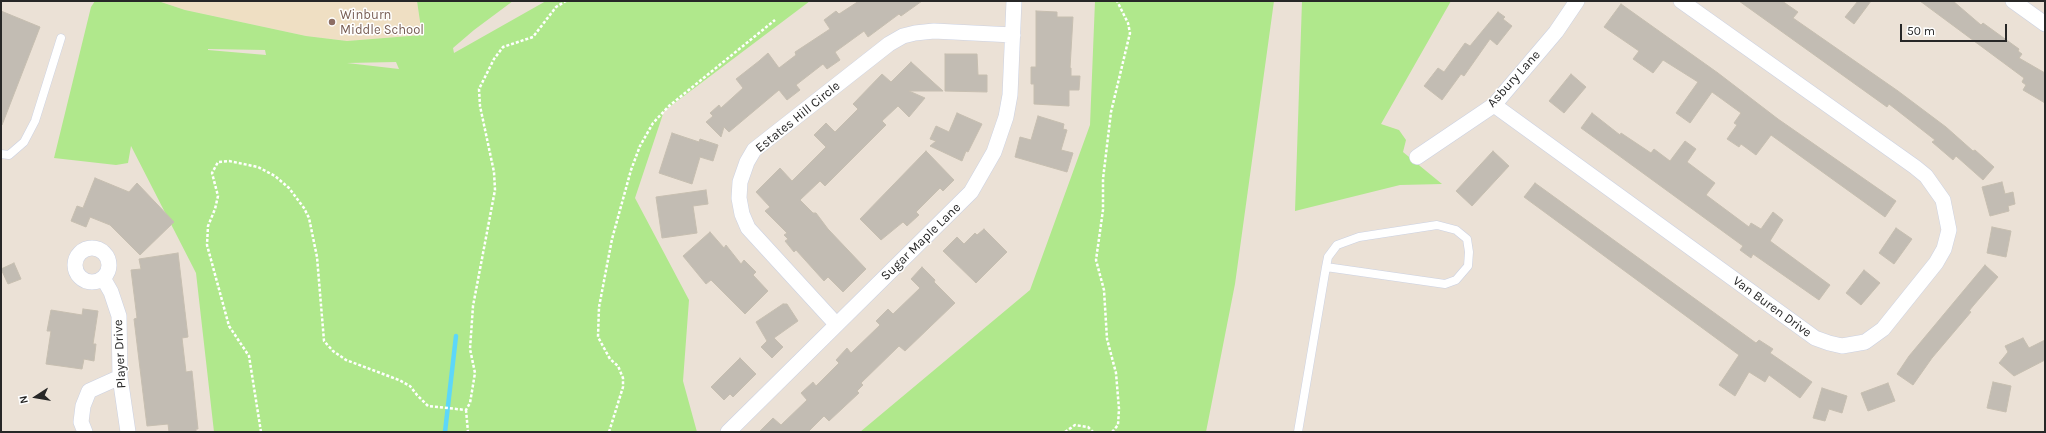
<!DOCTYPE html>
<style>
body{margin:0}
#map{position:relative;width:2046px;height:433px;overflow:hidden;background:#ebe1d6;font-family:Karla,sans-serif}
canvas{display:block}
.frame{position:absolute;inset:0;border:2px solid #272727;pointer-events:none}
.north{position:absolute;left:16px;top:377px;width:40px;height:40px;-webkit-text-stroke:3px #fff;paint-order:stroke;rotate:258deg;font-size:11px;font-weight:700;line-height:16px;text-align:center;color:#272727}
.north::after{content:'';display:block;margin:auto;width:14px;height:18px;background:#272727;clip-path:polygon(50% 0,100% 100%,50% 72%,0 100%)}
.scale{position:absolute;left:1900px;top:24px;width:107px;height:18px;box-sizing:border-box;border:2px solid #272727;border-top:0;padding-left:5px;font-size:12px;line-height:14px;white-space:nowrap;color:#272727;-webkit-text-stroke:3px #fff;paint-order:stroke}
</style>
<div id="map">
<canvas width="2046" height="433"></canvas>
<div class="frame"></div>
<div class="north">N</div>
<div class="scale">50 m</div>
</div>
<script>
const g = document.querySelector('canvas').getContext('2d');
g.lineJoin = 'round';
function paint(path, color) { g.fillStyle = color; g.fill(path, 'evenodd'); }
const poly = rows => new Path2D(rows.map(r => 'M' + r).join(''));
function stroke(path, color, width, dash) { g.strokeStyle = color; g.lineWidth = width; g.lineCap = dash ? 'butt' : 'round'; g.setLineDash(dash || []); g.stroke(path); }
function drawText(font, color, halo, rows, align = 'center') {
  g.font = font + ' Karla,sans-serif'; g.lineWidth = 3; g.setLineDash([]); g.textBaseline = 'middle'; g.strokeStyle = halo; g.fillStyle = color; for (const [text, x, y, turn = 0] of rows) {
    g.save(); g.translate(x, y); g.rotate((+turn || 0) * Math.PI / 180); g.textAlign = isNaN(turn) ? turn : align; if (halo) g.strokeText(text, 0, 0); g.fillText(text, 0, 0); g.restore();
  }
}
paint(poly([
 [158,1,417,1,422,35,347,41,306,36,185,10]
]), '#efdfc3');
paint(poly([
 [95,1,158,1,185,10,306,36,347,41,422,35,417,1,513,1,474,30,453,48,454,53,546,1,810,1,664,111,635,198,689,300,683,381,697,432,214,432,196,273,131,146,128,163,116,165,54,158,91,7],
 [208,49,265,50,266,55,208,50],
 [396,62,399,69,347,63],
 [1095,1,1274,1,1235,284,1206,432,860,432,1030,290,1090,125],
 [1302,1,1451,1,1381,124,1399,130,1406,140,1403,152,1442,184,1400,185,1295,211]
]), '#b0e88c');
stroke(poly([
 [445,432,456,336]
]), '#5dd7f9', 4.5);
const building = poly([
 [859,1,922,1,901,16,899,14,868,37,864,31,835,52,840,60,827,69,823,64,796,85,800,90,787,100,779,90,729,132,724,127,721,137,706,122,713,116,710,113,719,105,721,108,743,88,736,79,759,61,768,53,779,68,796,55,795,52,830,29,824,20,836,11,839,14,859,1],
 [1739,1,1782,1,1798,12,1793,18,1898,91,1946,127,1973,151,1975,150,1994,167,1983,180,1956,156,1953,160,1932,142,1935,140,1889,104,1887,107,1739,1],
 [1858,1,1871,1,1854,24,1845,17,1858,1],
 [1920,1,1953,1,1981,25,1983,23,2019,49,2018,51,2022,54,2019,58,2045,73,2045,103,2023,90,2026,85,2022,82,2024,78,1920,1],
 [1621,4,1718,73,1778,119,1896,201,1885,217,1771,135,1756,155,1741,144,1739,147,1727,139,1737,125,1734,123,1741,113,1712,92,1690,123,1676,113,1698,82,1663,60,1653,73,1633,59,1639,51,1604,27,1621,4],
 [1,11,40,27,2,125,1,125,1,11],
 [1036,11,1057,12,1057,17,1073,17,1070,68,1071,68,1071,76,1080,76,1079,90,1069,90,1069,106,1034,104,1034,84,1031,84,1031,67,1036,67,1036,11],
 [1498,12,1505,17,1503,19,1512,26,1497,45,1490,39,1464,76,1461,74,1442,100,1424,86,1438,68,1444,72,1465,43,1470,46,1498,12],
 [945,54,977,54,978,75,987,75,987,92,945,91,945,54],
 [911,62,943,91,909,91,925,98,909,117,898,106,882,121,886,125,825,186,820,181,800,200,813,213,816,213,828,229,866,269,843,292,828,277,824,281,796,250,794,252,785,241,788,239,784,235,787,233,765,211,770,207,756,192,780,168,792,181,826,147,814,135,826,123,835,132,858,109,853,104,882,74,891,82,911,62],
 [1571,74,1586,87,1564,113,1549,101,1571,74],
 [957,113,982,124,968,152,966,151,962,161,930,146,936,141,930,139,936,126,949,132,957,113],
 [1592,113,1620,135,1621,133,1651,153,1654,149,1670,161,1685,141,1696,149,1687,162,1715,183,1706,195,1749,227,1751,223,1761,229,1773,212,1783,220,1770,241,1830,285,1819,300,1753,254,1751,258,1740,250,1743,246,1581,128,1592,113],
 [1038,116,1064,124,1063,129,1067,130,1061,150,1073,153,1067,172,1015,157,1020,137,1031,140,1038,116],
 [672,133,699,142,700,139,718,145,713,161,700,157,692,184,659,173,672,133],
 [926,151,954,180,943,191,940,188,916,212,919,215,907,226,903,222,881,240,860,219,926,151],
 [1493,151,1509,166,1472,206,1456,191,1493,151],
 [95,178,129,192,137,183,174,222,140,255,110,225,90,217,86,227,71,221,77,206,83,208,95,178],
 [2002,182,2005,194,2013,192,2015,204,2008,206,2009,211,1990,216,1982,187,2002,182],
 [1535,183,1756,343,1759,340,1773,349,1770,353,1812,382,1800,398,1769,375,1765,382,1749,372,1735,396,1719,385,1739,355,1524,197,1535,183],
 [706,190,708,204,693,206,697,233,662,238,656,197,706,190],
 [1992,227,2011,231,2006,257,1987,253,1992,227],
 [1896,228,1912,239,1894,264,1879,253,1896,228],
 [984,229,1007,252,976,283,943,251,957,237,964,244,975,233,977,235,984,229],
 [710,232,724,248,726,245,741,264,744,260,756,272,753,275,768,291,745,314,711,280,706,284,683,256,710,232],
 [178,253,188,337,182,338,186,372,192,371,198,429,196,429,196,432,169,432,168,424,147,426,134,319,137,318,131,270,141,269,139,259,178,253],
 [14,263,21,279,8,284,1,269,14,263],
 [1985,265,1998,277,1973,306,1969,311,1971,312,1932,358,1913,385,1897,374,1909,356,1985,265],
 [922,267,935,280,934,282,955,303,905,351,899,346,861,383,863,385,857,391,859,393,829,421,824,416,808,432,759,432,773,418,781,425,807,400,801,393,813,382,816,386,839,363,836,360,847,348,851,353,880,325,876,321,888,309,893,314,920,288,911,279,922,267],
 [1864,270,1880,283,1861,305,1846,293,1864,270],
 [783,304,787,304,798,321,774,338,783,347,772,358,761,347,767,341,756,322,783,304],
 [83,309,98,311,93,344,96,344,94,361,84,359,82,369,46,364,51,331,47,331,51,310,82,315,83,309],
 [2023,338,2029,348,2045,340,2045,360,2014,376,1999,363,2008,352,2005,346,2023,338],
 [740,358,756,374,733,397,730,394,724,400,711,387,740,358],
 [1993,382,2011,386,2006,412,1987,408,1993,382],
 [1888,383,1895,401,1868,411,1861,393,1888,383],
 [1822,388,1847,396,1842,413,1829,409,1825,421,1813,418,1822,388]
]);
paint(building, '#c2bcb3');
stroke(building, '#c6beb0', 1);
const lane = poly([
 [1,154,9,155,24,142,35,121,61,38],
 [1298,432,1326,267,1328,257,1337,245,1359,237,1437,225,1456,230,1467,239,1469,252,1468,266,1456,280,1445,284,1326,267]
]);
const street = poly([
 [2013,1,2045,24],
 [1494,105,1815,338,1829,343,1842,346,1865,342,1883,329,1936,263,1944,249,1949,230,1943,200,1926,176,1915,167,1681,1],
 [1417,157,1494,105,1556,32,1577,1],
 '75 265a17 17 0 1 1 34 0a17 17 0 1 1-34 0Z',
 [103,278,111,292,119,316,120,377,128,432],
 [836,324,748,228,742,214,739,198,740,182,747,162,754,150,889,44,903,36,915,33,934,31,1013,35],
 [85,432,81,422,83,406,89,391,120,377],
 [728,432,971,192,994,152,1006,117,1010,95,1014,1]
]);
stroke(lane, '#cbd1e2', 9);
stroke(street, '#cbd1e2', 16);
stroke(poly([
 [466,410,468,432],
 [261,432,249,356,229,326,207,245,208,226,215,209,218,196,212,173,218,162,229,161,258,167,275,176,289,188,304,208,309,218,317,257,324,341,333,351,346,360,399,380,410,386,417,395,428,406,466,410,470,403,475,373,470,349,473,306,495,190,494,172,480,106,479,89,494,59,503,47,533,37,556,7,566,1],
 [609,432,623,387,623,378,618,366,610,359,598,337,599,307,612,239,631,170,640,146,653,123,669,106,775,20],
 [1065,432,1075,425,1088,427,1093,432],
 [1112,432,1118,425,1119,409,1116,373,1107,339,1104,290,1096,260,1103,210,1103,179,1111,112,1130,33,1128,23,1117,1]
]), '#fff', 2.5, [3, 2]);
stroke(lane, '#fff', 8);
stroke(street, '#fff', 15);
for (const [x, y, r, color] of [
 [332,22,4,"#8d6e63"]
]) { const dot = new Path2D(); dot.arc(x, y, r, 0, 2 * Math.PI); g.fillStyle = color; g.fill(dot); stroke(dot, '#fff', 1.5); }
drawText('13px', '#785e54', '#fff', [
 ["Winburn",340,15],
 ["Middle School",340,30]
], 'left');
drawText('13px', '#272727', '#fff', [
 ["Asbury Lane",1514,79,-48],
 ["Estates Hill Circle",798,117,-39],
 ["Sugar Maple Lane",921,242,-44],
 ["Van Buren Drive",1772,307,36],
 ["Player Drive",120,354,-93]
]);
</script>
